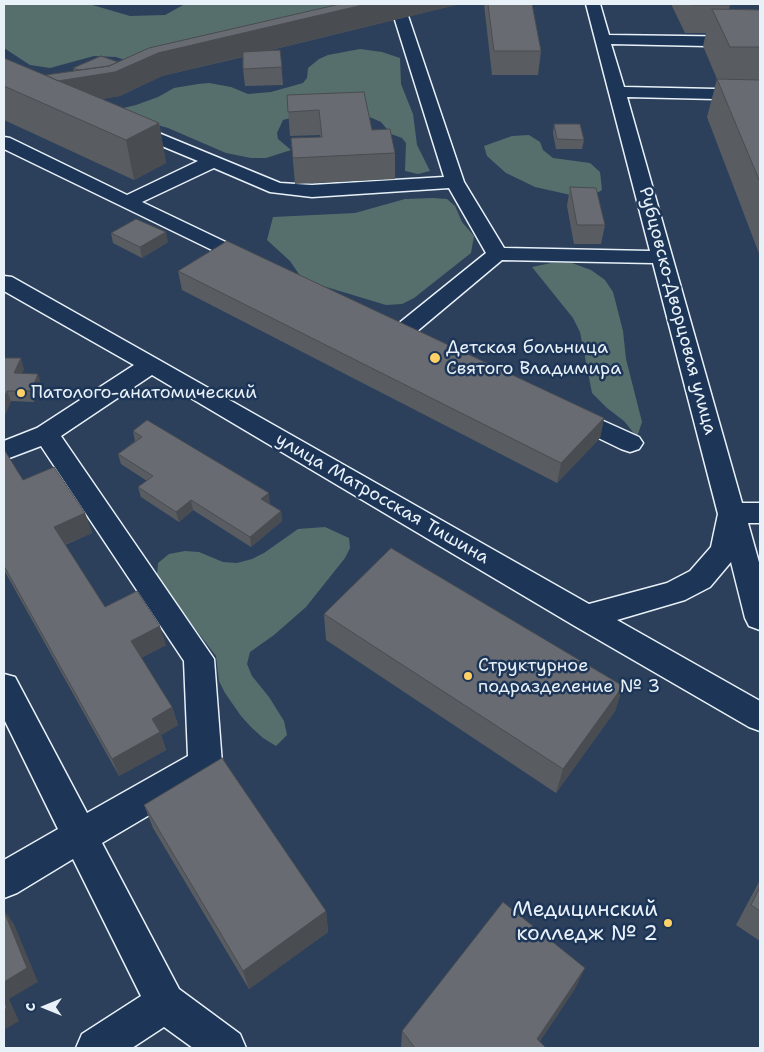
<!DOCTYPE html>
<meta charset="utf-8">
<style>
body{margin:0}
#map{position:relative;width:764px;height:1052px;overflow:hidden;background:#2c405c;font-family:"Shantell Sans",sans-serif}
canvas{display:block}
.frame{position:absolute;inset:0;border:5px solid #e8f1f8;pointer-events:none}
.north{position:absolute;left:20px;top:982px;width:50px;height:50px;-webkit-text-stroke:4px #1d3557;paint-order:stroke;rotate:270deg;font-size:14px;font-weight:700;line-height:20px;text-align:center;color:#e8f1f8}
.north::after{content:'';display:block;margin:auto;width:18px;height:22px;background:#e8f1f8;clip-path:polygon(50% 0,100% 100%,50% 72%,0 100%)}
</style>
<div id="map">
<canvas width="764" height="1052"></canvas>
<div class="frame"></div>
<div class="north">С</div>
</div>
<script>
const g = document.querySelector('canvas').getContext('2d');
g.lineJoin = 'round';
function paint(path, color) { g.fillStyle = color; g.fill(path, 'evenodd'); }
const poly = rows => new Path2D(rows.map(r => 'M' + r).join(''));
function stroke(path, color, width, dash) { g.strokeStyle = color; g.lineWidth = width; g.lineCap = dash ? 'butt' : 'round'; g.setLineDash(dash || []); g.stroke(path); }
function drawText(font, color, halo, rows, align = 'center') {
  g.font = font + ' "Shantell Sans",sans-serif'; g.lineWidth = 5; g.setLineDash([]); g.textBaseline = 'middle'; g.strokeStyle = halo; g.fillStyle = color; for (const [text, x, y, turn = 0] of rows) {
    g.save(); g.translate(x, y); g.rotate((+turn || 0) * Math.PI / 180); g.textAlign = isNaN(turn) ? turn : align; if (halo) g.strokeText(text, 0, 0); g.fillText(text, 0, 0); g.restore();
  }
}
paint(poly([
 [4,4,89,4,130,16,165,15,185,4,384,4,134,63,116,57,94,56,50,68,30,65,4,48],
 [360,49,382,52,400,58,401,84,413,114,417,145,430,171,418,174,405,171,406,143,402,138,391,134,381,122,372,118,361,115,294,117,283,120,277,133,278,139,291,150,266,158,251,158,226,153,168,128,111,111,136,105,158,97,174,88,198,84,209,83,231,87,248,94,271,92,303,83,307,78,308,68,319,59,328,55],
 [529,135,540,142,543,150,553,158,590,163,600,172,602,190,590,197,571,195,535,187,506,173,487,156,484,146,512,136],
 [433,198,447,199,455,206,462,222,474,236,471,253,414,298,402,304,386,305,313,283,301,277,290,261,267,240,273,217,355,213,405,199],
 [551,263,572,263,591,270,605,280,613,292,623,331,626,359,642,422,637,437,624,421,607,408,592,393,580,332,573,318,532,267],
 [325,527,349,538,350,548,345,558,306,607,274,635,250,652,247,664,252,676,269,697,284,721,287,735,276,746,263,738,251,727,241,716,225,693,219,681,216,656,162,585,157,575,158,563,169,554,185,551,199,552,223,562,237,563,252,559,264,553,298,529]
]), '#576f6c');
const minor = poly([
 [390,4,404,4,464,182,504,248,650,251,586,4,600,4,609,35,753,37,760,35,760,45,755,47,611,44,624,87,760,90,760,100,627,97,742,503,760,503,760,523,748,523,760,566,760,630,749,626,745,618,731,562,710,587,685,600,617,620,760,701,760,731,749,727,573,625,152,375,61,436,214,659,222,764,217,775,102,843,179,989,240,1034,246,1048,193,1048,164,1027,132,1048,76,1048,82,1034,141,996,73,859,17,893,4,898,4,860,58,829,4,719,4,674,15,677,87,813,188,756,184,661,41,446,4,460,4,441,37,428,134,365,4,291,4,276,12,277,159,360,589,604,667,583,690,571,711,547,718,514,653,263,502,260,409,338,401,340,393,338,390,333,393,328,486,253,449,188,312,197,270,192,214,168,142,202,259,258,262,262,259,266,252,268,245,266,4,149,4,137,10,138,127,195,198,161,121,129,118,125,121,121,127,120,280,183,312,185,444,177,390,4],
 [568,405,639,437,643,443,639,449,630,452,621,449,559,419,556,413,559,407,568,405]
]);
stroke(minor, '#e8f1f8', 3);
paint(minor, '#1d3557');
paint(poly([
 [340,4,460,4,267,51,280,50,283,85,245,86,243,69,243,57,162,76,120,96,102,99,159,123,166,163,134,180,4,120,4,86,46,75,74,71,73,68,118,62],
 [484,4,532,4,541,51,538,75,492,75],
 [671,4,729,4,730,5,729,9,760,10,760,256,707,117,717,79,703,46,706,33,685,33],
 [287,95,372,130,395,153,395,179,295,184,291,138,320,137,320,135,290,136],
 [554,124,584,140,582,149,556,149,553,133],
 [570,187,605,225,601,244,574,244,567,206],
 [111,233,168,242,142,258,113,243],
 [178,271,604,418,600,438,557,483,182,290],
 [4,358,24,369,22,373,41,384,34,402,11,401,4,417],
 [133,431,270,503,269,504,281,511,282,521,251,547,193,510,179,522,141,497,138,487,147,481,121,464,118,454,135,441],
 [4,452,23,480,85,513,92,533,65,545,105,607,166,645,141,658,172,707,178,725,161,735,166,750,119,776,4,570],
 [324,614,623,686,615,711,556,793,326,640],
 [144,805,326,911,328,932,249,989,153,828],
 [760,880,760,941,736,925],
 [576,987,540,1041,546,1048,401,1048,402,1031]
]), '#595d62');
paint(poly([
 [367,4,460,4,162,76,120,96,51,107,35,84,158,53],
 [159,123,166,163,134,180,126,140],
 [166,232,168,242,142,258,140,247],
 [21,358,24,369,18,384,14,373],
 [38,374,41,384,34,402,31,391],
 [7,391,11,401,4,417,4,398],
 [604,418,600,438,557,483,561,463],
 [269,493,270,503,262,509,261,499],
 [191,500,193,510,179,522,176,512],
 [281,511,282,521,251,547,250,537],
 [85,513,92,533,61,546,54,527],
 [160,626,166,645,137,660,131,641],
 [623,686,615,711,556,793,563,769],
 [172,707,178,725,161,735,166,750,119,776,112,759,152,719],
 [4,910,14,924,38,982,9,999,19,1021,4,1030],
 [326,911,328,932,249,989,243,971],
 [585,968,576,987,535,1048,537,1039]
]), '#494c50');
const building = poly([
 [340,4,367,4,158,53,115,72,58,81,46,75,109,66,149,48,340,4],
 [488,4,532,4,541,51,494,51,488,4],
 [690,4,729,4,730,5,691,5,690,4],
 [712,9,760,10,760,47,730,47,712,9],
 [280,50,282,67,243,69,243,52,280,50],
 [101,56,118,62,109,66,79,70,73,68,101,56],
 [4,58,159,123,126,140,4,86,4,58],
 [717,79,760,80,760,182,717,79],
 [364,92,372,130,390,129,395,153,293,158,291,138,322,137,319,110,288,112,287,95,364,92],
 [554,124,580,124,584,140,557,139,554,124],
 [570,187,596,188,605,225,577,225,570,187],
 [136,219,166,232,140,247,111,233,136,219],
 [227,241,604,418,561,463,178,271,227,241],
 [4,358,21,358,14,373,38,374,31,391,7,391,4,398,4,358],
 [147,420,269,493,261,499,281,511,250,537,191,500,176,512,138,487,153,476,118,454,142,437,133,431,147,420],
 [5,451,23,480,54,467,85,513,54,527,105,607,137,591,160,626,131,641,172,707,152,719,160,732,112,759,4,566,4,452,5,451],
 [391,548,623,686,563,769,324,614,391,548],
 [222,758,326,911,243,971,144,805,222,758],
 [760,887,760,911,751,905,760,887],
 [503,902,585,968,537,1039,546,1048,415,1048,402,1031,503,902],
 [4,911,27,968,4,982,4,911],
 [4,1001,7,1008,4,1010,4,1001]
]);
paint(building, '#686c72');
stroke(building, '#494c50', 1);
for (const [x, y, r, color] of [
 [435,358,6,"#ffd166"],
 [21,393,5,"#ffd166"],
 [468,676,5,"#ffd166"],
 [668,923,5,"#ffd166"]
]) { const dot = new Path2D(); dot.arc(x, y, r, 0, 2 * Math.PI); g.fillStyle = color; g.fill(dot); stroke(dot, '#1d3557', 2); }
drawText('18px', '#e8f1f8', '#1d3557', [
 ["Рубцовско-Дворцовая улица",677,311,75],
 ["улица Матросская Тишина",382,499,30]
]);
drawText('18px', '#e8f1f8', '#1d3557', [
 ["Детская больница",446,348],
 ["Святого Владимира",446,369],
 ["Патолого-анатомический",31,393],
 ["Структурное",478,666],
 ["подразделение № 3",478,687]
], 'left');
drawText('21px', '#e8f1f8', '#1d3557', [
 ["Медицинский",658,911],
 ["колледж № 2",658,935]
], 'right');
</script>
